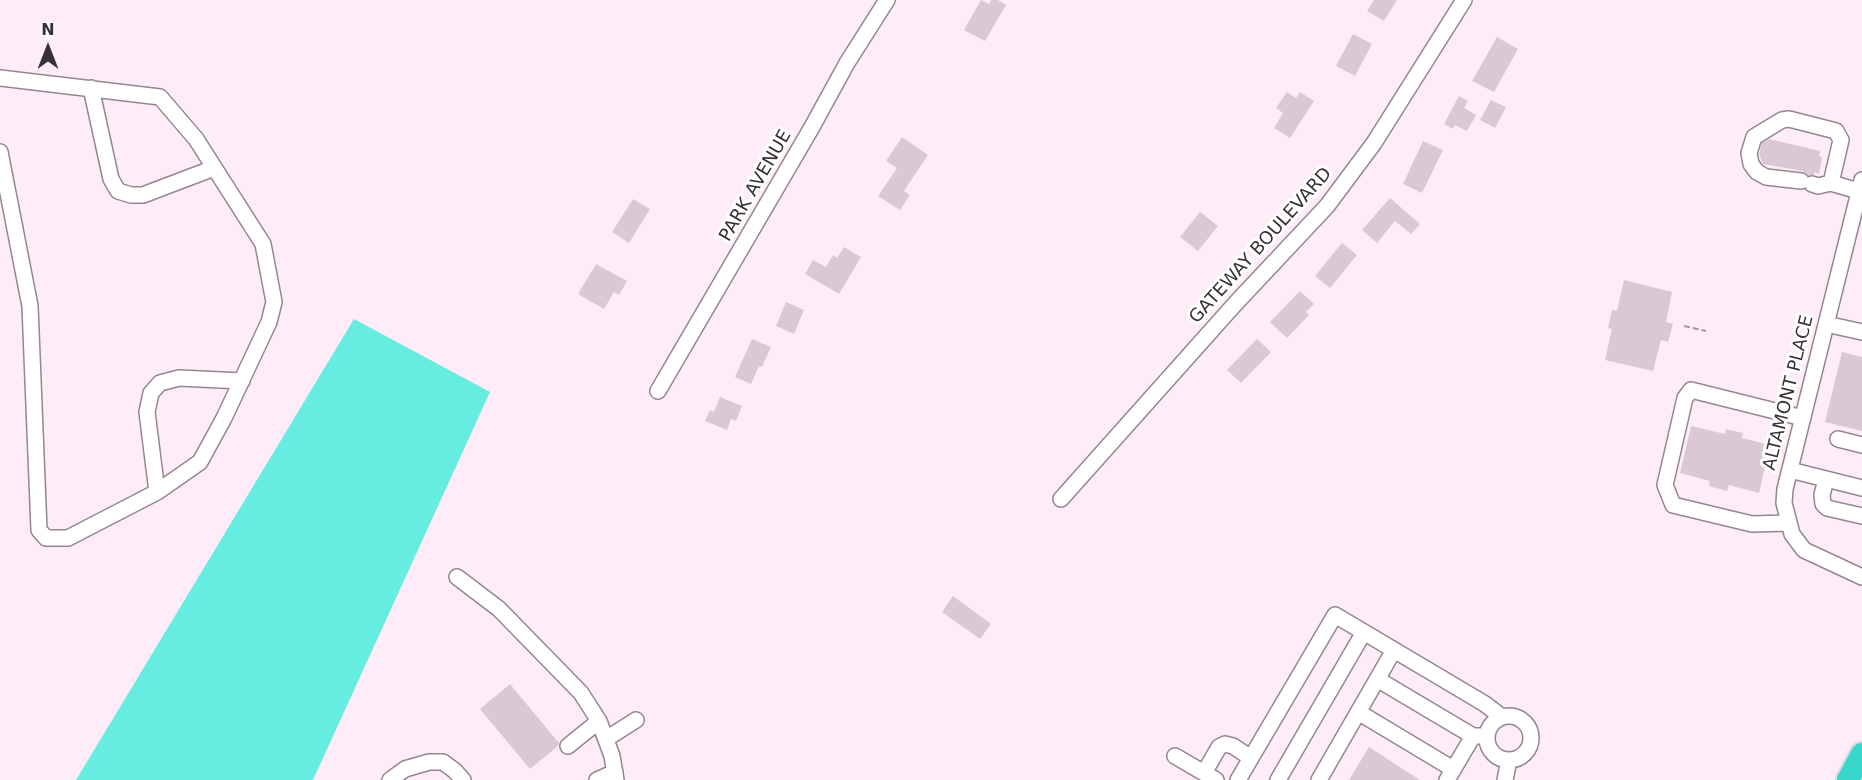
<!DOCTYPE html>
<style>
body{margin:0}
#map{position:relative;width:1862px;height:780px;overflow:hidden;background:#feecf9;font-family:"DejaVu Sans",sans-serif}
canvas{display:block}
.north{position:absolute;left:18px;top:18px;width:60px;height:60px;-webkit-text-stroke:4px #fff;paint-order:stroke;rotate:0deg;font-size:16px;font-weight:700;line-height:24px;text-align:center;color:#373035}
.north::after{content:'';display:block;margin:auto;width:21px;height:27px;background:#373035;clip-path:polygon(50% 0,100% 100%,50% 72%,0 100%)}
</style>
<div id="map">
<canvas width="1862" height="780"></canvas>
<div class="north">N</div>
</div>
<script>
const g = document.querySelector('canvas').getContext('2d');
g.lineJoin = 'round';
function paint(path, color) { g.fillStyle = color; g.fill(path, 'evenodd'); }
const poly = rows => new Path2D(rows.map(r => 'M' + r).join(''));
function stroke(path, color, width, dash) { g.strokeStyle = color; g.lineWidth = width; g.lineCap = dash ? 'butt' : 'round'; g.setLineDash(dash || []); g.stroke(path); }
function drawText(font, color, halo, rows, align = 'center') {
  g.font = font + ' "DejaVu Sans",sans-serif'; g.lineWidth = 6; g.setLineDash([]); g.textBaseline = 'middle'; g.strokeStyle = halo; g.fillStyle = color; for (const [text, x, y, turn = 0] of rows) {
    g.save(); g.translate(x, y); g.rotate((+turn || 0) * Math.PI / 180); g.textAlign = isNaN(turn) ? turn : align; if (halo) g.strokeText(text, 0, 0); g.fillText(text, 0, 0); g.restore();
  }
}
paint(poly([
 [354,319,490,392,313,780,76,780]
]), '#66ece0');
paint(poly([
 [981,0,989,4,991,0,998,0,1006,5,985,41,964,30],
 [1374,0,1397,0,1384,21,1367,11],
 [1353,34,1372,44,1355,76,1336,66],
 [1497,37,1518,49,1494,92,1472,81],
 [1287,92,1296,98,1300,92,1314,101,1290,138,1274,128,1283,113,1276,108],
 [1459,96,1468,101,1464,108,1476,115,1467,131,1455,125,1453,129,1444,124],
 [1491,100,1506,107,1495,128,1480,120],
 [902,137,928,155,904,191,910,195,900,210,878,196,897,168,886,161],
 [1769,139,1820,151,1819,156,1822,157,1819,174,1815,172,1814,175,1808,175,1803,171,1763,164,1759,154,1762,143],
 [1423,141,1443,150,1422,193,1403,184],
 [1390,198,1420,224,1411,234,1395,221,1377,243,1362,230],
 [633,199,650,209,629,243,612,232],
 [1200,212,1218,226,1198,251,1180,237],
 [1342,243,1357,255,1330,288,1315,276],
 [844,247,861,257,839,294,805,274,813,260,826,267,833,255,837,258],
 [596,264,627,281,619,295,614,292,604,309,578,294],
 [1624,280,1672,292,1666,322,1673,324,1668,342,1661,340,1653,371,1605,360,1612,329,1608,328,1612,310,1617,311],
 [1300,291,1314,304,1306,312,1309,315,1287,338,1270,322],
 [786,302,804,310,794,334,776,326],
 [752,339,771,347,762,367,759,366,751,384,735,377],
 [1257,339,1271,352,1241,383,1227,370],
 [1842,352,1862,357,1862,431,1825,422],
 [720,397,742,406,736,421,731,419,727,430,705,421,710,410,714,412],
 [1691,426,1725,434,1726,429,1743,433,1742,438,1770,445,1759,493,1729,485,1727,491,1709,486,1710,481,1680,473],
 [953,596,991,624,980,639,942,612],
 [510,684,559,743,558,746,530,769,480,709],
 [1369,747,1420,780,1349,780]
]), '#dac9d5');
const minor = poly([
 [0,78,160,97,196,139,263,244,274,302,269,322,224,418,200,462,157,492,68,538,46,538,39,530,30,306,0,152],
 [91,88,111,179,118,191,131,195,143,195,214,168],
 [1862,180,1785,489,1784,503,1792,534,1804,550,1862,577],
 [1801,181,1766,177,1757,172,1751,164,1749,153,1754,137,1782,120,1789,119,1836,131,1841,140,1831,183,1862,192],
 [1812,184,1818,186,1831,183],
 [1826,324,1862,332],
 [658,391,812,127,847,63,887,0],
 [1838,439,1862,445],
 [1790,470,1826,479],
 [1862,488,1826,479,1822,495,1823,504,1827,508,1862,516],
 [157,492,147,412,151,393,160,383,179,378,242,381],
 [1061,499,1235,304,1327,206,1374,143,1464,0],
 [1788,523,1752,524,1673,505,1665,485,1685,398,1691,390,1803,418],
 [457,577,499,609,581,693,599,721,612,756,616,780],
 [1377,679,1473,736],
 [1358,712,1453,769],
 '1487 738a22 22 0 1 1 44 0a22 22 0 1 1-44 0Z',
 [606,739,636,720],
 [568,746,599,721],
 [1175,756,1216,780],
 [1204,773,1219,747,1225,744,1233,746,1251,758],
 [390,780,405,769,429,762,443,762,455,771,463,780],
 [597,780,615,772],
 [1238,780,1335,615,1485,704,1502,717],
 [1278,780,1364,632],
 [1319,780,1394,650],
 [1447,780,1473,736,1482,736],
 [1505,780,1509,760]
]);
const highway = poly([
 [1848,780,1862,754]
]);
stroke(minor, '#968691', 18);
stroke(highway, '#d7d6d7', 26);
stroke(poly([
 [1684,326,1706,331]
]), '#a497a0', 2, [6, 3]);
stroke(minor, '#fff', 15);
stroke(highway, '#35d7cb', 22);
drawText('18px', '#373035', '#fff', [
 ["PARK AVENUE",756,186,-60],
 ["GATEWAY BOULEVARD",1261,246,-48],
 ["ALTAMONT PLACE",1789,393,-76]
]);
</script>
